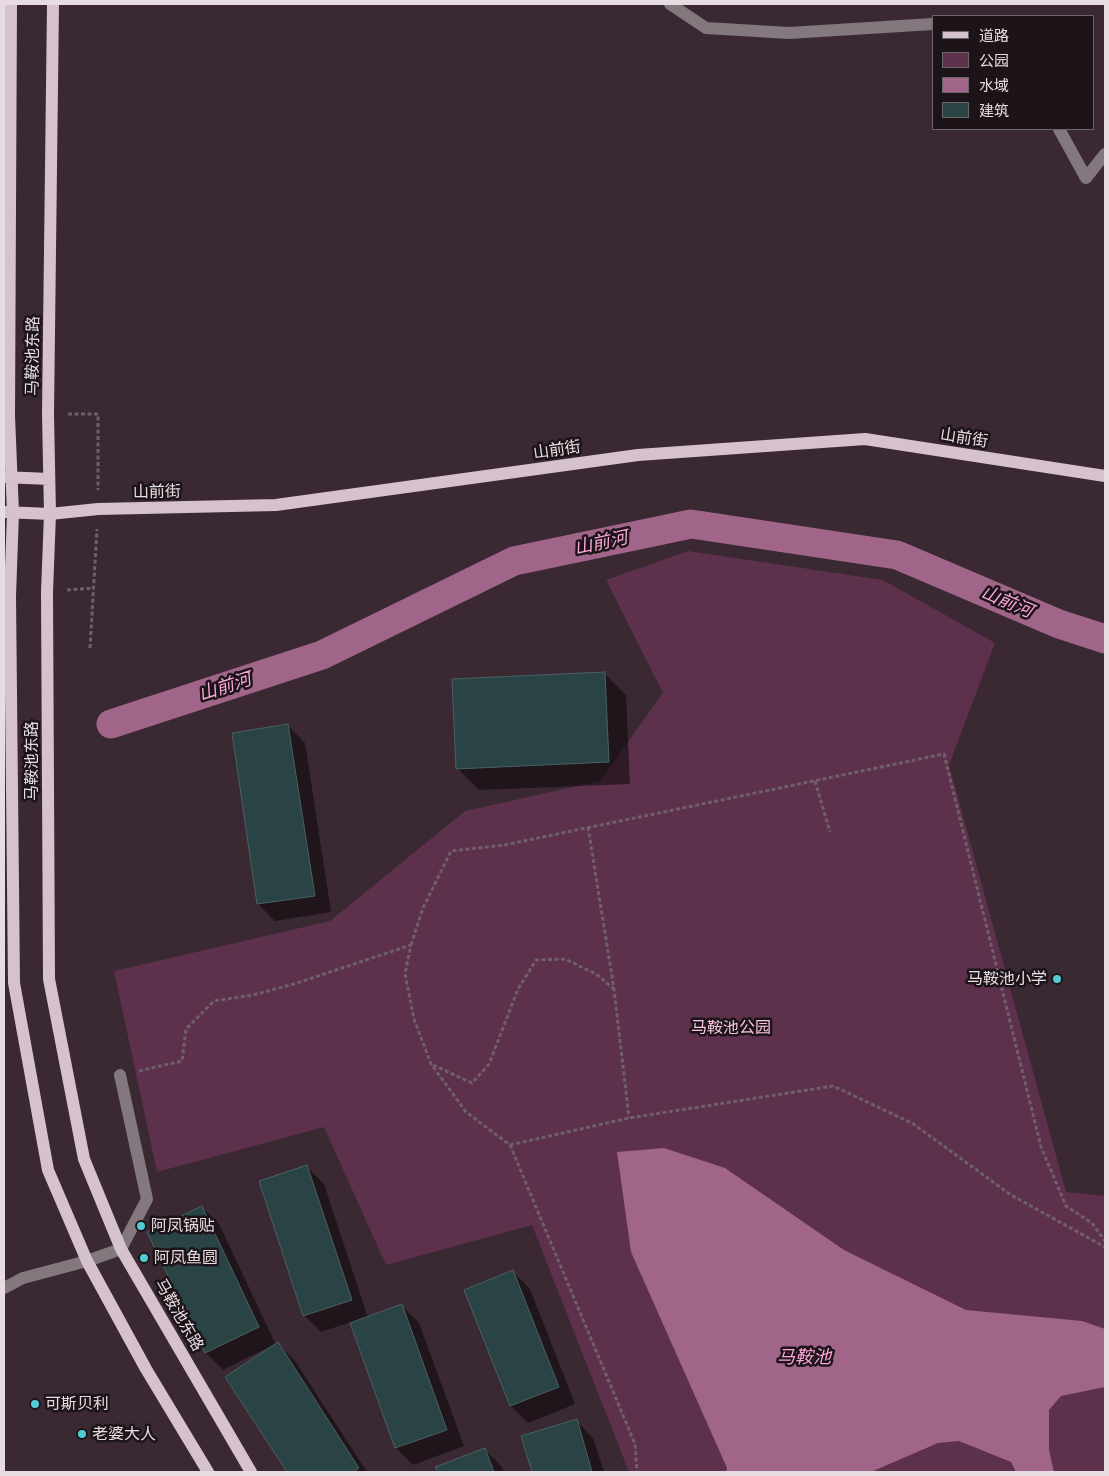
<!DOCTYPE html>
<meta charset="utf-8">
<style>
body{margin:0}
#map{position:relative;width:1109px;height:1476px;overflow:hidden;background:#3a2833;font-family:"Public Sans","Noto Sans SC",sans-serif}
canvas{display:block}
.frame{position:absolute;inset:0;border:5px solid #e7dce2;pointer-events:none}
.legend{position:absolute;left:932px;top:15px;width:162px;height:115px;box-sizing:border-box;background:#1c1419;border:1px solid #6d6469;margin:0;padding:6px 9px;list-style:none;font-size:15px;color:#e7dce2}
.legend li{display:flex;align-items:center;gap:10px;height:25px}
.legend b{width:25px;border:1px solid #6d6469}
</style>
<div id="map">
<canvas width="1109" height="1476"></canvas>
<div class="frame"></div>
<ul class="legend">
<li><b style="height:6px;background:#d6c2cd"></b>道路</li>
<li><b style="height:14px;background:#5d314c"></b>公园</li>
<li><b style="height:14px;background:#a06589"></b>水域</li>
<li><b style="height:14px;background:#2a4445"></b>建筑</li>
</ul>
</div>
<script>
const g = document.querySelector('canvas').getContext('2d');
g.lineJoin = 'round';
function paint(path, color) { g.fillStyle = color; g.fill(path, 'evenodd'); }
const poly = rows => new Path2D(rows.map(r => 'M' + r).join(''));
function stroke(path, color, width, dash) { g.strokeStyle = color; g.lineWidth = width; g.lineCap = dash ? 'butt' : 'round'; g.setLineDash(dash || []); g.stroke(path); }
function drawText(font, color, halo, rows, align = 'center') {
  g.font = font + ' "Public Sans","Noto Sans SC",sans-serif'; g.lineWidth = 5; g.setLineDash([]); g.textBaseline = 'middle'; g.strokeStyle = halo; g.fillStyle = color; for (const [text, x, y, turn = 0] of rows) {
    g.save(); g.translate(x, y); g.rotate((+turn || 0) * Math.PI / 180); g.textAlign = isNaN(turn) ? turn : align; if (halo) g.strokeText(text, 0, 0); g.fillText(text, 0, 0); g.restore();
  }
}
paint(poly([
 [688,551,883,580,995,643,949,765,1066,1192,1105,1196,1105,1472,629,1472,532,1225,386,1265,324,1127,157,1172,114,971,330,921,465,811,600,781,663,693,606,580]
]), '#5d314c');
paint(poly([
 [664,1148,725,1168,844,1250,966,1310,1082,1321,1105,1329,1105,1387,1061,1396,1049,1410,1049,1450,1054,1472,1016,1472,1011,1462,959,1441,938,1443,871,1472,726,1472,727,1468,631,1252,617,1152]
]), '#a06589');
paint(poly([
 [604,673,626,695,630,784,479,790,457,768],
 [288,726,305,743,331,912,275,921,258,904,233,734],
 [307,1167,324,1184,368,1318,402,1306,419,1323,464,1446,413,1465,396,1448,351,1322,321,1332,304,1315],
 [202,1207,219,1224,276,1345,278,1344,295,1361,367,1472,288,1472,227,1377,272,1348,271,1346,223,1370,206,1353,149,1233],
 [513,1272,530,1289,575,1404,528,1423,511,1406,465,1291],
 [576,1421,593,1438,604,1472,533,1472,523,1437],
 [485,1450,502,1467,504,1472,439,1472,437,1467]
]), '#0007');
stroke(poly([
 [111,724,322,655,514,561,691,524,897,555,1059,624,1105,639]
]), '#a06589', 29);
const building = poly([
 [605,672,609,762,456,769,452,679,605,672],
 [288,724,315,896,257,904,232,733,288,724],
 [307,1165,352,1300,303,1316,259,1181,307,1165],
 [202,1206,259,1327,205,1353,147,1232,202,1206],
 [513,1270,559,1387,510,1406,464,1290,513,1270],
 [402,1304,447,1430,395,1448,350,1323,402,1304],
 [278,1342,359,1468,353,1472,287,1472,225,1377,278,1342],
 [577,1419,592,1472,532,1472,521,1436,577,1419],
 [485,1448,494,1472,438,1472,435,1467,485,1448]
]);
paint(building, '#2a4445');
stroke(building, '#486264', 1);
stroke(poly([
 [68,414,98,414,98,490],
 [67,590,94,588],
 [90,648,97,529],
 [815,781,830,832],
 [588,827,614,989,629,1118],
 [411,945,423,908,451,851,504,845,944,754,1041,1147,1066,1206,1092,1223,1105,1241],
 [433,1065,472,1083,489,1064,518,989,536,960,565,959,596,974,614,989],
 [139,1071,182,1061,186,1029,214,1001,253,995,294,984,411,945,405,974,414,1019,431,1064,466,1112,510,1145,635,1444,637,1472],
 [510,1145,629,1118,833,1086,912,1123,1011,1195,1105,1247]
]), '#6f5f69', 3, [4, 2.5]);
stroke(poly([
 [670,4,706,28,789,33,933,24],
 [1059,129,1086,178,1105,154],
 [4,1288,23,1278,87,1261,121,1249,147,1199,120,1075]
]), '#82787e', 12);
stroke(poly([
 [11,4,9,416,13,513,10,596,14,983,48,1170,87,1261,146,1369,208,1472],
 [53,4,48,414,50,514,47,592,49,979,84,1159,121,1249,251,1472],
 [4,477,49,479],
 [4,512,50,514,98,509,276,505,638,455,865,439,1105,476]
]), '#d6c2cd', 12);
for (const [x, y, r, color] of [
 [1057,979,5,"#51ccd4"],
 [141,1226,5,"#51ccd4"],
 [144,1258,5,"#51ccd4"],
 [35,1404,5,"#51ccd4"],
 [82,1434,5,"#51ccd4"]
]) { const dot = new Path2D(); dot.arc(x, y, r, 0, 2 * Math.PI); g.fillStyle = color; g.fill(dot); stroke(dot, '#1c1419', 2); }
drawText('16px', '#e7dce2', '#1c1419', [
 ["马鞍池东路",33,356,-89],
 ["山前街",964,438,9],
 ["山前街",557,450,-8],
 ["山前街",157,492,-1],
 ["马鞍池东路",32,761,-90],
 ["马鞍池东路",179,1315,60]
]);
drawText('16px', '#e7dce2', '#1c1419', [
 ["马鞍池小学",1047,979,"right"],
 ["阿凤锅贴",151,1226],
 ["阿凤鱼圆",154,1258],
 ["可斯贝利",45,1404],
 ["老婆大人",92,1434]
], 'left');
drawText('16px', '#f8c4e2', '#1c1419', [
 ["马鞍池公园",731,1028]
]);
drawText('italic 18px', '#fda7da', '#1c1419', [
 ["山前河",601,543,-12],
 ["山前河",1007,602,23],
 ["山前河",225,687,-18],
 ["马鞍池",804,1357]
]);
</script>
